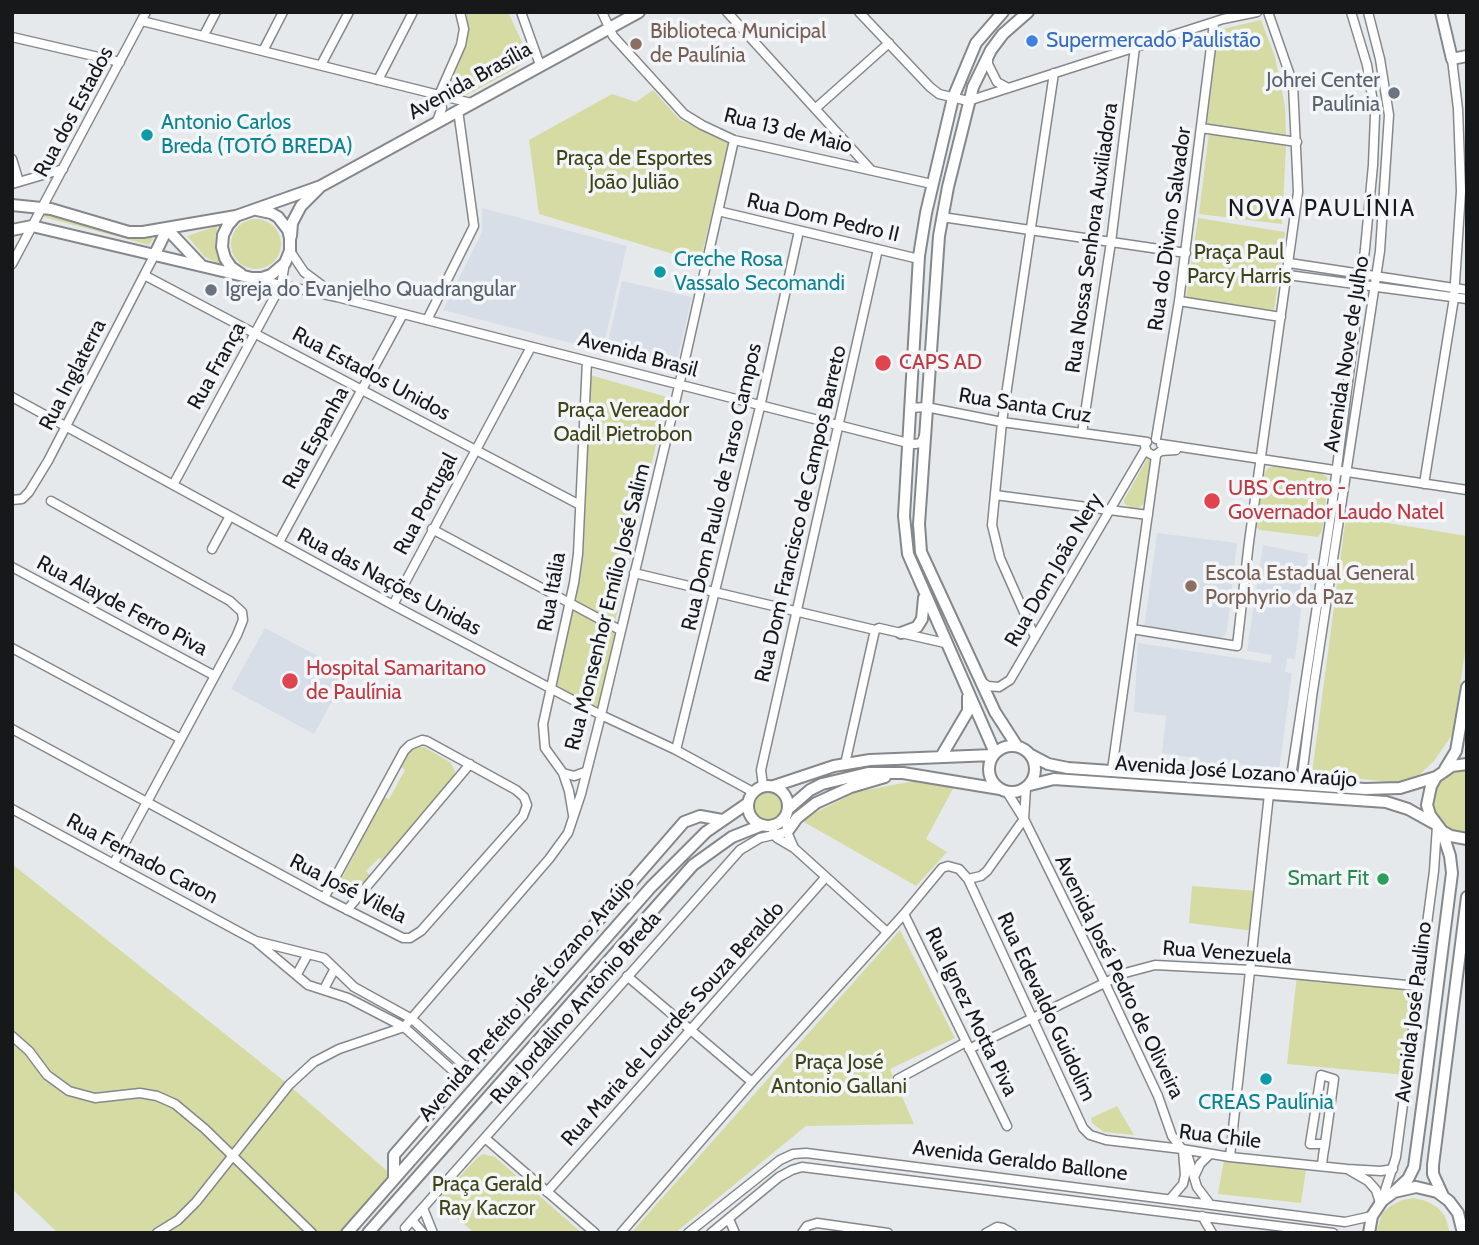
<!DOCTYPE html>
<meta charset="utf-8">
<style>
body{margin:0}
#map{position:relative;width:1479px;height:1245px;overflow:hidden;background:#e6e9ec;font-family:Cabin,sans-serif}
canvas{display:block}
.frame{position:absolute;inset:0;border:14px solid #171819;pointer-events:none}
</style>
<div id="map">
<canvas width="1479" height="1245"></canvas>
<div class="frame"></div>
</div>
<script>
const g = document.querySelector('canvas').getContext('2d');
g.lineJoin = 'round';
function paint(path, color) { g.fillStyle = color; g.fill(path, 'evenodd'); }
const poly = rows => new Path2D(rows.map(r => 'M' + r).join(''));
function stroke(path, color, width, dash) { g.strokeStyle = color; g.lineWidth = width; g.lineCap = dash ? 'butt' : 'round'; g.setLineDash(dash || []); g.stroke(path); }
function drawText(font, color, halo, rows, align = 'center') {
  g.font = font + ' Cabin,sans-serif'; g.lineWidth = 7; g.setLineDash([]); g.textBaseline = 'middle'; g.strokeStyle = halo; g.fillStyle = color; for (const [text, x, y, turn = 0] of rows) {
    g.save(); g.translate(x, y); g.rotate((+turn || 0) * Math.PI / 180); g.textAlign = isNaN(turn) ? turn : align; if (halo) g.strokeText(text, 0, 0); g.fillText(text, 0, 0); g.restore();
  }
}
paint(poly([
 [482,208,627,246,602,351,443,310,482,232],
 [622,281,692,297,675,370,606,351],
 [1157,533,1237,543,1227,631,1224,636,1218,639,1144,629],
 [1263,545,1308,554,1295,659,1287,658,1285,672,1292,673,1279,771,1226,762,1225,770,1200,767,1200,759,1162,753,1166,716,1134,712,1138,643,1271,663,1272,655,1247,651],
 [265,628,348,672,314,734,231,689]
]), '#d7dee8');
paint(poly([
 [465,12,508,12,522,42,522,57,517,68,467,95,454,93,450,87,467,41,467,15],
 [1261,20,1275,57,1285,106,1286,136,1207,124,1218,30],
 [653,90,680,120,729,142,700,262,539,214,529,140,612,94,636,102],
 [1209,132,1286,146,1282,224,1199,214],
 [44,213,112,232,139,238,151,236,153,239,149,245,40,216],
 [1198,218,1285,232,1274,310,1186,298],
 '231 244a25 25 0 1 1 50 0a25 25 0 1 1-50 0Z',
 [217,226,215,243,220,264,205,257,187,236],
 [590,375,667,397,615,622,576,601,582,531],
 [1147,459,1150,460,1145,502,1139,508,1129,507,1124,503,1124,500],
 [1275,466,1321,473,1327,477,1328,482,1322,531,1318,537,1260,530,1256,527,1263,476,1268,468],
 [1346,516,1467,536,1467,640,1452,735,1434,761,1413,781,1388,782,1312,773],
 [572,606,617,631,600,711,554,687],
 [417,747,424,747,450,762,455,771,453,780,382,860,379,858,366,871,370,875,355,892,348,895,343,894,339,884,384,797,389,799,405,770,401,767,409,753],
 [1456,767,1467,767,1467,836,1448,832,1431,808,1437,780],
 [914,781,955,785,926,839,947,852,916,886,804,822,805,818,856,792],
 '753 806a15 15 0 1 1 30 0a15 15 0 1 1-30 0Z',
 [12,864,289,1085,394,1177,347,1233,58,1233,12,1189],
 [1192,886,1257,891,1254,931,1189,923],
 [900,930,955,1038,890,1069,914,1124,806,1126,675,1233,631,1233],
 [1297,975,1405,985,1415,1000,1406,1075,1287,1064],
 [1117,1106,1134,1135,1104,1132,1092,1123,1091,1118],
 [483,1154,495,1157,582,1233,475,1233,436,1202,478,1157],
 [1224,1160,1306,1170,1301,1203,1218,1194],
 [1414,1198,1426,1201,1437,1207,1445,1216,1450,1233,1376,1233,1382,1214,1390,1206,1402,1200]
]), '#d5dba3');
const minor = poly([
 [521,12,540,65],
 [602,12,613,36,684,114,702,125,734,140,932,184],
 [727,12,871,170],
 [859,12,930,87,939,94,968,101,1223,19,1257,12],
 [142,21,471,103],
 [204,35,216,12],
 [12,37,120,62],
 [263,51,283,12],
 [988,57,988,64,997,82,1008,88],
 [321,65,349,12],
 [378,80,413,12],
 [439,95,461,45,464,29,460,12],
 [816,108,889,43],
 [437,121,442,108,439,95],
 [1201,128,1297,142],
 [12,159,19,182],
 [12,184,63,169],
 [718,211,919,259],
 [942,217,1186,253],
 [290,251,304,272,332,293],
 [1289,263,1467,290],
 [12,264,146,12],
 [144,275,580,505],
 [1288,275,1467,299],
 [258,280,337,297,908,443,915,444,921,443,924,436],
 [1179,301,1281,317],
 [427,320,474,226,458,110],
 [12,397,393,605,601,715,676,750,753,792],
 [910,408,926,407,1002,422,1147,442],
 [1082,433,1111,242,1135,47],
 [1156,439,1179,301,1214,23],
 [1161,444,1467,490],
 [1145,446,1147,452,1154,456,1161,451,1176,450],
 [1424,484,1454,298,1461,191,1458,109,1452,59],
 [173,485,281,285,285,263],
 [995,495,1148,515],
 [12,500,22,499,29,492,48,461,155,254],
 [51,501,230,601,242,612,243,620,237,635,114,863],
 [432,529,620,630],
 [279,542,403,314],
 [212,549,230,516],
 [12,567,215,676],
 [634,573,875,630,879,628,945,643],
 [393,605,531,347],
 [1132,629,1237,646,1249,542,1298,192,1293,84,1268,12],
 [1035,637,1000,558,992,525,1002,422,1054,73],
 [12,648,181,739],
 [982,682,988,686,999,687,1010,680,1145,450],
 [12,729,324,898,403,938,410,938,421,931,523,816,527,805,524,797,516,790,427,741,422,740,410,745,404,751,324,898],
 [676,750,760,407,799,231],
 [845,764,875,630],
 [1112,770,1156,456],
 [563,773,574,776,585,772],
 [1290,783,1331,514,1365,249,1373,165,1375,115,1367,65,1351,12],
 [1301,784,1312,697,1380,251,1389,115,1380,59,1368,12],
 [763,786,761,770,878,249],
 [1007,792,1024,819,1105,983,1158,1096,1172,1136,1188,1157,1197,1187,1209,1203],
 [12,809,256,941,324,958,354,987,412,1019,468,1069],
 [573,815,569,791,563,773,545,748,543,724,574,583,578,554,587,361],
 [786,815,787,832,794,848,887,932],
 [1024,819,1026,788],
 [771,826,777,838,794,848],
 [968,879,981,876,987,871,1024,819],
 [347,910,470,764],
 [904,914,1007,1126],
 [258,943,308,985,348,998,404,1027,460,1077],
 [297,974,308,954],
 [627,976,752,1082],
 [324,989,334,970],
 [12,1036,29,1051,47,1075,69,1091,95,1098,140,1093,157,1096,175,1104,205,1129,312,1233],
 [969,1049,1125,973,1155,965,1251,970,1417,986],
 [898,1079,966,1042],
 [485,1138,595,1233],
 [1230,1157,1269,794],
 [1322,1165,1323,1156,1325,1144,1334,1079,1321,1075,1310,1144,1325,1144],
 [1349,1170,1368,1181,1376,1190,1380,1203],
 [1195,1175,1200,1164,1210,1154],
 [547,1192,825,878],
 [1171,1198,1183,1184,1185,1175,1183,1151],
 [1382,1200,1396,1157,1434,871,1437,826],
 [423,1208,433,1233],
 [1202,1216,1212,1233],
 [729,1219,735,1233],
 [412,1220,423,1233],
 [405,1228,740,850,760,838,787,832],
 [157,1233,178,1220,196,1202,289,1085,314,1062,339,1049,404,1027,549,859,568,833,581,794,601,715,679,386,734,140],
 [621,1233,752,1082,904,914,942,868,948,866,959,869,968,879,1083,1128,1090,1135,1106,1140,1182,1149,1230,1157,1347,1169,1381,1171,1393,1169],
 [688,1233,780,1160,793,1154,806,1153,1345,1222,1372,1216],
 [711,1233,779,1177,792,1170,802,1167,1333,1233],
 [802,1233,807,1226,817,1223,888,1233],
 [986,1233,997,1227,1003,1228,1012,1233]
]);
const major = poly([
 [1441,12,1452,59,1467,56],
 [12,205,51,209,129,232,143,232,236,216],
 [12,230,32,226,252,278,262,278,271,275,285,263,290,251,290,238,288,230,278,217,271,213,257,210],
 [291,236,292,223,301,206,319,188],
 [155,254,167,229,202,266],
 [241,274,231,267,225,258,222,247,223,235,228,225,236,216,321,186,639,12],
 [901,633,917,627,922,619,924,598],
 '989 769a23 23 0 1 1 46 0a23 23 0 1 1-46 0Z',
 [1017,746,995,712,921,552,919,524,939,236,948,187,973,87,991,50,1003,34,1028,12],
 [995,753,908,554,904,516,919,256,926,213,953,98,976,43,1003,12],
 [942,755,968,711,968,697],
 [1031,755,1048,764,1068,768,1365,789,1400,788,1436,777],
 [1467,764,1452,766,1436,777,1431,786,1427,805,1430,815,1442,831,1451,836,1467,839],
 [1445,769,1456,751,1467,687],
 [1030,785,1054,779,1386,802,1408,809,1435,824],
 '748 806a20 20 0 1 1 40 0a20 20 0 1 1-40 0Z',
 [774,786,834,766,870,760,993,755],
 [788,809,810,790,822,784,868,773,903,773,1000,789],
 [787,832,797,818,816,803,851,787,885,777],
 [394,1177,394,1155,684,822,700,816,722,820],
 [1394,1192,1408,1179,1414,1167,1426,1078,1452,873,1450,856,1442,831],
 [1443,1196,1433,1174,1433,1165,1467,897],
 [347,1233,651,887,706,832,748,803],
 [368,1233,693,865,732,837,762,825],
 [1369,1233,1372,1216,1382,1201,1394,1192,1416,1187,1437,1192,1449,1201,1458,1213,1463,1233]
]);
stroke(minor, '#85888b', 11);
stroke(major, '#85888b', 14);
stroke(minor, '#fff', 8);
stroke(major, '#fff', 10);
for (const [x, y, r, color] of [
 [1032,41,7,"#3f7fe0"],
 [636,44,7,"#8d6e63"],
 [1394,93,7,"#6b7280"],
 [147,135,7,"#0f9aa8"],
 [660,272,7,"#0f9aa8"],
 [211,290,7,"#6b7280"],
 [883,363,9,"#e0444e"],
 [1212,501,9,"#e0444e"],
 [1191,586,7,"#8d6e63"],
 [290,681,9,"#e0444e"],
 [1383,879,7,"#2e9e5b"],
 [1266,1079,7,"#0f9aa8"]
]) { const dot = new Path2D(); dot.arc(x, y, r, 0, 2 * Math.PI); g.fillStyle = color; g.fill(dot); stroke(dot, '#f3f6f9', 2.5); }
drawText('21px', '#785e54', '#f3f6f9', [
 ["Biblioteca Municipal",650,32],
 ["de Paulínia",650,56],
 ["Escola Estadual General",1205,574],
 ["Porphyrio da Paz",1205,598]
], 'left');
drawText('21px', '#366cbe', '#f3f6f9', [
 ["Supermercado Paulistão",1046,41]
], 'left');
drawText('21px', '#171819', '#f3f6f9', [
 ["Avenida Brasília",470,81,-29],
 ["Rua dos Estados",74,112,-62],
 ["Rua 13 de Maio",788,131,14],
 ["Rua Dom Pedro II",823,218,13],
 ["Rua do Divino Salvador",1170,229,-82],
 ["Rua Nossa Senhora Auxiliadora",1092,238,-82],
 ["Avenida Nove de Julho",1347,354,-81],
 ["Avenida Brasil",638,355,15],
 ["Rua França",217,366,-61],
 ["Rua Estados Unidos",371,374,28],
 ["Rua Inglaterra",73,375,-63],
 ["Rua Santa Cruz",1025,406,9],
 ["Rua Espanha",316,438,-61],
 ["Rua Dom Paulo de Tarso Campos",722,487,-77],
 ["Rua Portugal",426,504,-62],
 ["Rua Dom Francisco de Campos Barreto",801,514,-77],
 ["Rua Dom João Nery",1054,570,-60],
 ["Rua das Nações Unidas",389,582,28],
 ["Rua Itália",552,592,-80],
 ["Rua Alayde Ferro Piva",122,606,28],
 ["Rua Monsenhor Emílio José Salim",608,607,-76],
 ["Avenida José Lozano Araújo",1236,772,4],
 ["Rua Fernado Caron",142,859,28],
 ["Rua José Vilela",348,889,27],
 ["Rua Venezuela",1227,953,4],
 ["Avenida José Pedro de Oliveira",1119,977,64],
 ["Avenida Prefeito José Lozano Araújo",527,999,-49],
 ["Rua Edevaldo Guidolim",1046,1007,65],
 ["Rua Jordalino Antônio Breda",576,1008,-49],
 ["Rua Ignez Motta Piva",971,1012,64],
 ["Avenida José Paulino",1414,1012,-83],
 ["Rua Maria de Lourdes Souza Beraldo",673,1024,-48],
 ["Rua Chile",1220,1137,7],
 ["Avenida Geraldo Ballone",1020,1161,7]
]);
drawText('21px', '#5b616d', '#f3f6f9', [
 ["Johrei Center",1380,81],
 ["Paulínia",1380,105],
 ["Igreja do Evanjelho Quadrangular",225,290,"left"]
], 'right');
drawText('21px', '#0d838f', '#f3f6f9', [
 ["Antonio Carlos",161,123],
 ["Breda (TOTÓ BREDA)",161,147],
 ["Creche Rosa",674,260],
 ["Vassalo Secomandi",674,284],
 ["CREAS Paulínia",1266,1103,"center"]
], 'left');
drawText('21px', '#404316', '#f3f6f9', [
 ["Praça de Esportes",634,159],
 ["João Julião",634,183],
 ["Praça Paul",1239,253],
 ["Parcy Harris",1239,277],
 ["Praça Vereador",623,411],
 ["Oadil Pietrobon",623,435],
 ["Praça José",839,1063],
 ["Antonio Gallani",839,1087],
 ["Praça Gerald",487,1185],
 ["Ray Kaczor",487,1209]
]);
drawText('21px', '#be3a42', '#f3f6f9', [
 ["CAPS AD",899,363],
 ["UBS Centro -",1228,489],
 ["Governador Laudo Natel",1228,513],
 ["Hospital Samaritano",306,669],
 ["de Paulínia",306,693]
], 'left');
drawText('21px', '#27864d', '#f3f6f9', [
 ["Smart Fit",1369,879]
], 'right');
g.letterSpacing = '2px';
drawText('23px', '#171819', '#f3f6f9', [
 ["NOVA PAULÍNIA",1322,209]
]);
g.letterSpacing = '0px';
</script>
